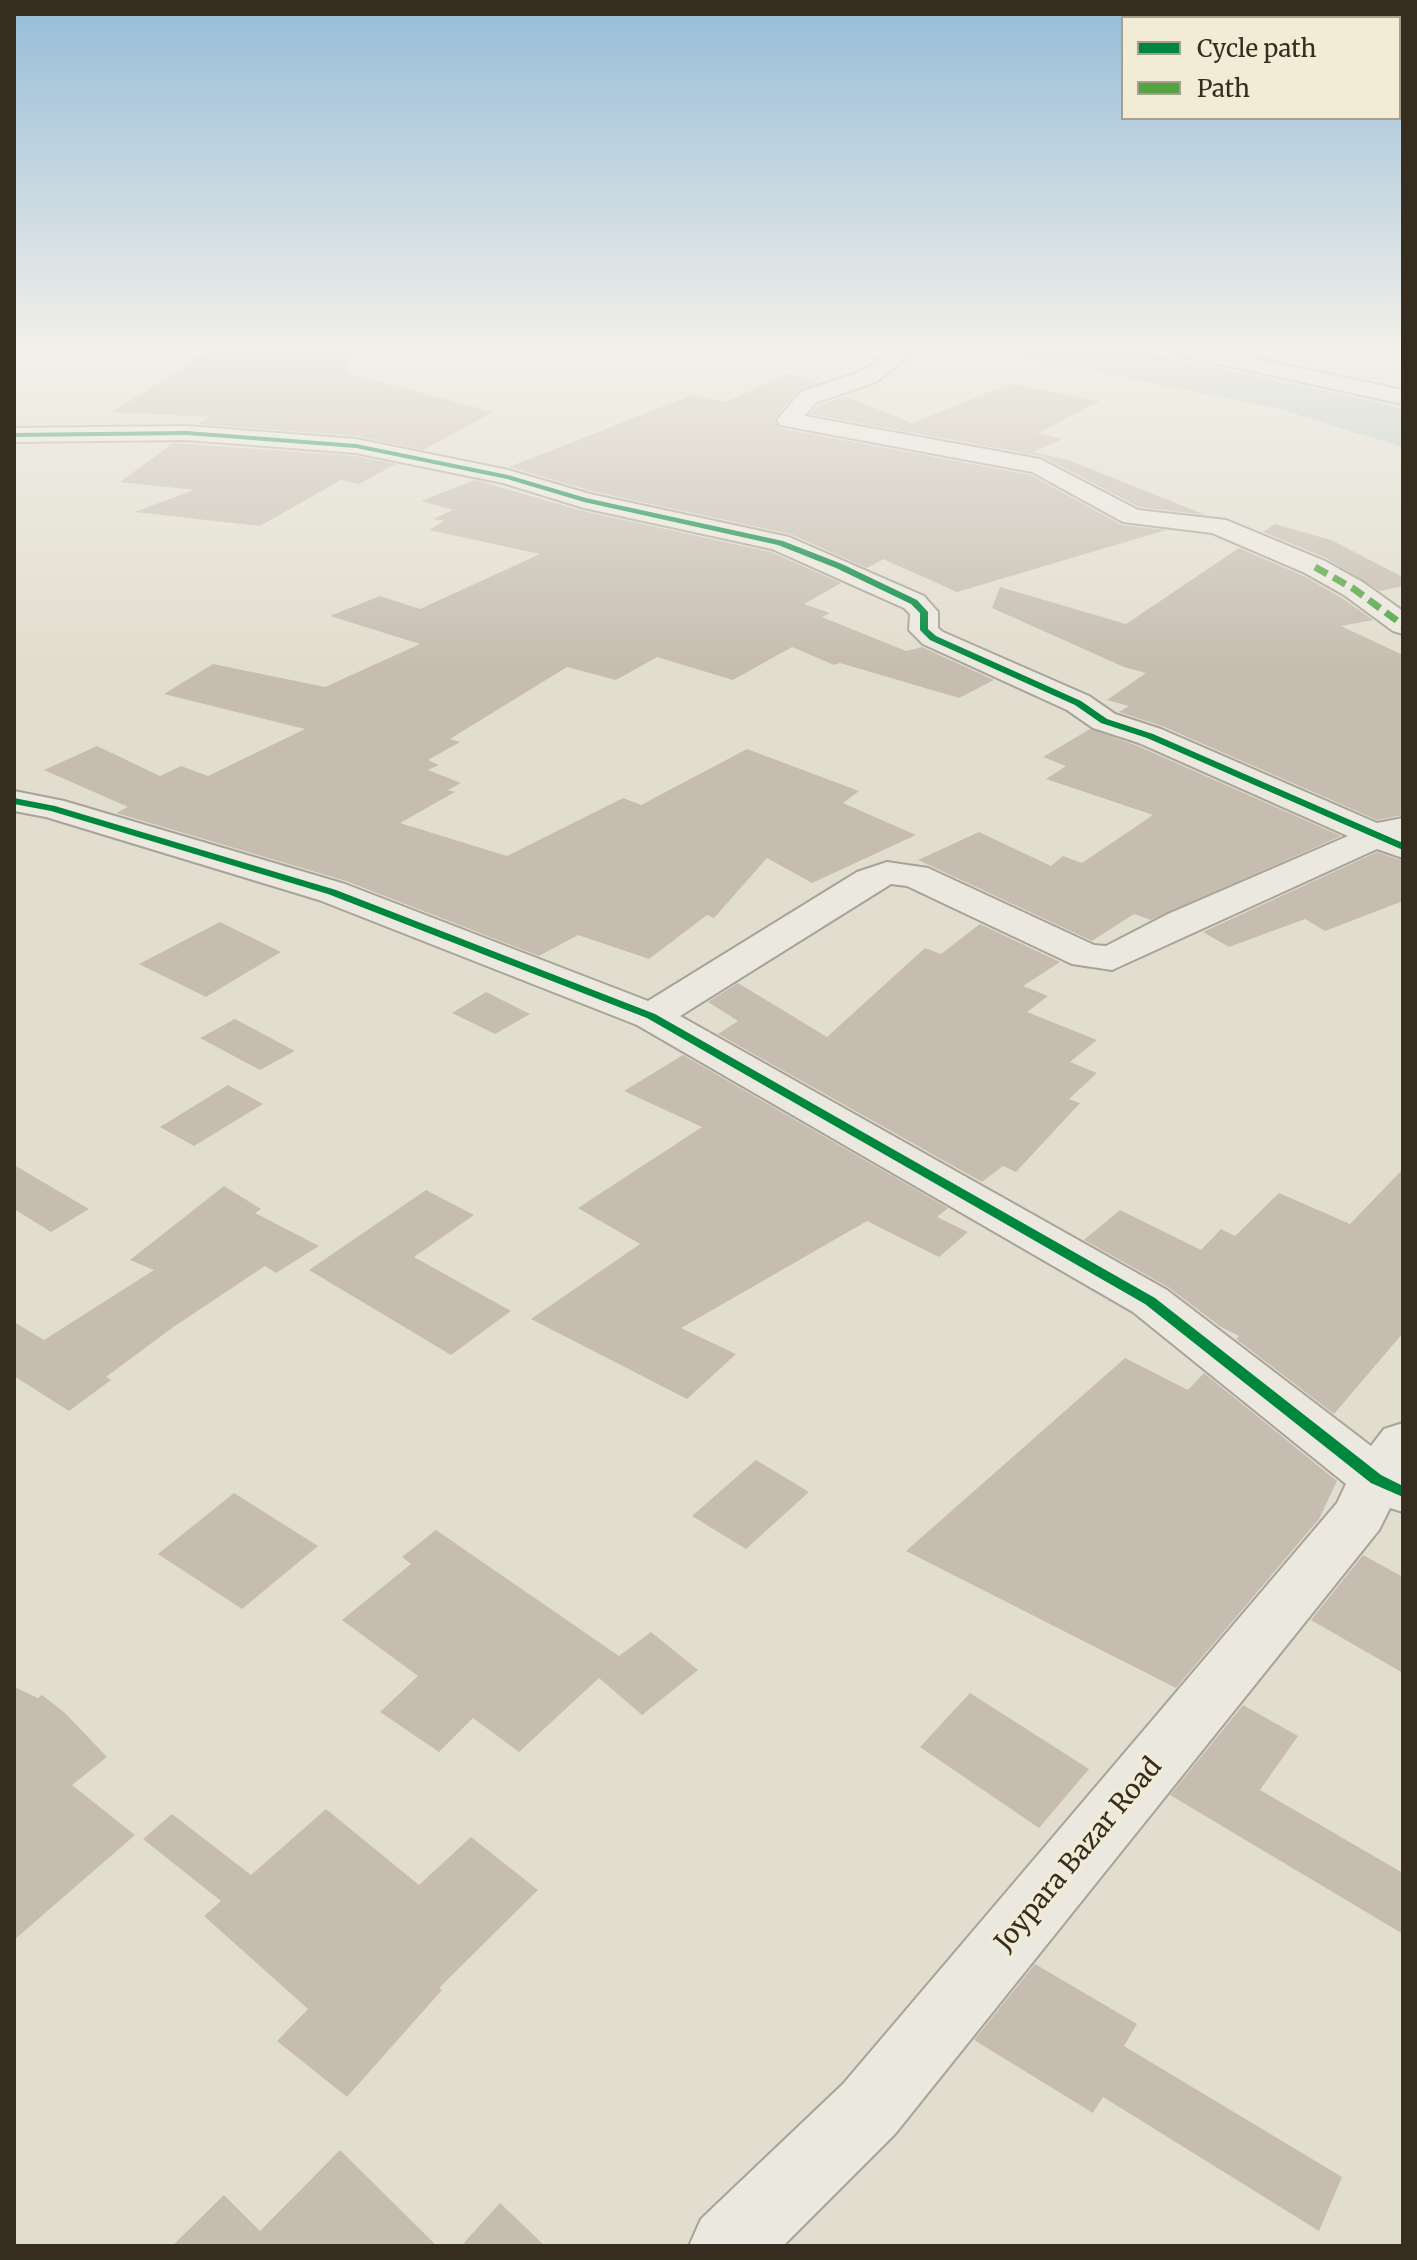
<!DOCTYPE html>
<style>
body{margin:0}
#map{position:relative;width:1417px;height:2260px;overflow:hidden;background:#e2decf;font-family:Merriweather,serif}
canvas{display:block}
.frame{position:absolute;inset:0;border:16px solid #362c20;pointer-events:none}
.legend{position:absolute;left:1121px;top:16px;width:280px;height:104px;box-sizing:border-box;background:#f2ecd6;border:2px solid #a79f8d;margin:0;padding:10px 14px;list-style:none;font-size:24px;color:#362c20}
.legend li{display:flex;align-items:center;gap:16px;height:40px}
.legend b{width:40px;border:2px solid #a79f8d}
</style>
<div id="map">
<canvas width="1417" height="2260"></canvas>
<div class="frame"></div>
<ul class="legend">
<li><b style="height:10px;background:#00873e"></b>Cycle path</li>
<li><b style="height:10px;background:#53a441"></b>Path</li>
</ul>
</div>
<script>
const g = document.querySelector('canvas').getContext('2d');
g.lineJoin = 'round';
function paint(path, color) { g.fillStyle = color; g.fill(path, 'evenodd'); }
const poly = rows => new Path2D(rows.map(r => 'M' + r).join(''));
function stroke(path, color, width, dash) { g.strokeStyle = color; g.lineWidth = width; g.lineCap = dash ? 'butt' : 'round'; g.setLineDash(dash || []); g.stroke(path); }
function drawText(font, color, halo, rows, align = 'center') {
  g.font = font + ' Merriweather,serif'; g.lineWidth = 6; g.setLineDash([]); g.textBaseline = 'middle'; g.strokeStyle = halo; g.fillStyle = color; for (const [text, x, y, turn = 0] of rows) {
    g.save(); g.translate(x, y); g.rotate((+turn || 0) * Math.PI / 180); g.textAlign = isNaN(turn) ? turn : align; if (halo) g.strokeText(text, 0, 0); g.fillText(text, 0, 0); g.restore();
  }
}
paint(poly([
 [994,350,1132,350,1377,402,1403,410,1403,447,1279,409]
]), '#b9c8c0');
paint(poly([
 [211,350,351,350,345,373,493,412,423,450,356,436,199,424,209,417,112,412],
 [789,373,816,384,799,390,775,418,779,428,1031,475,1122,525,1166,530,957,592,883,559,867,568,790,534,591,491,509,467,692,395,726,402],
 [1010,384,1100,401,1038,433,1063,439,1032,452,1068,460,1206,515,1139,507,1041,456,810,414,819,405,845,396,912,423],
 [173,443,356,456,396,464,359,484,341,480,260,526,135,512,194,490,120,482],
 [475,480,583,511,771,552,841,583,804,604,830,613,822,617,906,651,922,647,994,680,959,698,840,663,834,665,792,647,733,680,657,657,616,680,567,667,450,739,460,742,428,760,439,765,428,770,461,783,448,790,455,792,400,823,507,856,623,798,641,805,747,749,859,791,843,803,916,835,812,883,767,858,714,918,707,915,649,959,578,935,539,956,346,881,116,813,128,807,44,770,97,746,160,776,181,766,208,776,305,729,164,694,213,664,325,687,420,644,330,616,380,596,420,609,540,554,429,530,444,521,433,519,453,510,421,501],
 [1275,524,1331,540,1403,577,1403,586,1380,591,1326,558,1263,532],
 [1239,548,1304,576,1342,598,1373,620,1341,626,1403,655,1403,815,1377,820,1162,726,1119,712,1129,706,1107,700,1146,673,1124,667,992,608,1000,587,1126,624],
 [1090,729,1138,746,1341,836,1151,920,1134,914,1092,941,918,860,979,832,1051,866,1063,856,1082,863,1153,815,1046,779,1066,766,1043,757],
 [1377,852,1403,861,1403,901,1325,931,1305,919,1229,947,1203,932],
 [220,922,281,952,206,997,139,964],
 [980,924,1060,962,1023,986,1048,996,1027,1012,1097,1040,1070,1062,1097,1073,1069,1099,1080,1103,1016,1172,1003,1166,982,1182,718,1034,738,1021,708,1002,738,983,827,1037,925,948,941,954],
 [486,992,530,1014,495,1034,452,1013],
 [235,1019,295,1051,260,1070,200,1038],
 [683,1055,948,1208,937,1217,968,1232,939,1257,867,1221,681,1328,736,1354,687,1399,531,1319,640,1244,578,1208,702,1127,624,1091],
 [228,1085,263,1104,194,1146,160,1127],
 [14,1165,89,1209,51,1232,14,1209],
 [1403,1169,1403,1333,1334,1414,1236,1339,1239,1336,1221,1327,1168,1287,1084,1240,1120,1210,1201,1250,1221,1229,1235,1236,1279,1193,1350,1224],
 [224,1186,261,1209,255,1213,319,1246,276,1273,265,1266,172,1328,106,1377,111,1380,69,1411,14,1376,14,1322,44,1340,154,1270,130,1260],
 [426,1190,474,1215,414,1257,511,1311,451,1355,309,1270],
 [1125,1358,1188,1390,1204,1373,1337,1481,1319,1519,1176,1688,906,1551],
 [756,1460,809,1492,746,1549,692,1516],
 [234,1493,318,1546,242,1609,158,1554],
 [436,1530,619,1656,651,1632,698,1670,642,1715,599,1678,519,1752,473,1718,439,1752,380,1712,418,1676,342,1620,411,1564,402,1557],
 [1363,1555,1403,1577,1403,1673,1311,1620],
 [14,1687,38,1698,42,1695,65,1713,107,1757,72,1785,135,1835,14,1940],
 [970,1693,1089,1769,1039,1828,920,1747],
 [1243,1705,1298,1736,1260,1790,1403,1873,1403,1934,1170,1795],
 [326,1809,419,1885,471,1837,538,1890,439,1988,442,1990,347,2097,277,2041,308,2009,204,1916,221,1901,143,1839,172,1814,251,1875],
 [1035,1964,1137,2024,1124,2046,1342,2177,1319,2231,1103,2097,1093,2113,974,2040],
 [340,2150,437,2246,172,2246,224,2195,260,2231],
 [500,2203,545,2246,461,2246]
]), '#c6bdb0');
const minor = poly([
 [881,350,902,350,906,358,876,382,817,402,804,416,1040,459,1138,510,1226,520,1325,561,1364,583,1403,611,1403,634,1393,631,1344,595,1305,573,1212,533,1123,522,1032,472,780,425,777,420,801,392,860,372,885,356,881,350],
 [1173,350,1214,350,1403,390,1403,404,1183,356,1173,350],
 [187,426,356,439,508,470,590,494,789,537,924,596,938,612,938,628,943,632,1089,696,1115,714,1161,729,1377,823,1403,818,1403,858,1377,849,1112,970,1072,964,907,886,891,884,680,1016,1167,1290,1371,1446,1384,1429,1403,1423,1403,1512,1390,1508,1379,1530,895,2134,783,2246,689,2246,701,2219,843,2084,1337,1503,1346,1484,1133,1312,637,1025,319,900,46,817,14,811,14,791,64,801,345,884,648,1001,857,872,887,862,928,868,1094,945,1106,946,1168,914,1348,836,1139,743,1093,728,1067,710,923,644,909,630,910,614,904,608,772,549,584,508,503,483,356,453,187,440,14,442,14,428,187,426]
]);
stroke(minor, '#a8a397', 4);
paint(minor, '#ebe8df');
stroke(poly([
 [1315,567,1354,589,1403,625]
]), '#53a441', 7, [14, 7]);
paint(poly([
 [187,431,356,444,508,475,586,498,783,541,842,564,917,600,928,612,928,629,936,636,1081,701,1107,719,1153,734,1403,843,1403,850,1147,738,1101,723,1075,705,930,640,920,630,920,613,911,604,836,568,778,545,584,502,507,479,356,448,187,435,14,437,14,433,187,431],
 [14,798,55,806,336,890,655,1014,1155,1298,1381,1475,1403,1486,1403,1497,1371,1483,1145,1304,647,1018,328,894,51,811,14,804,14,798]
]), '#00873e');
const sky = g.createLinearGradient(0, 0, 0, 667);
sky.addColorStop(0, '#95bcd8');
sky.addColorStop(0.52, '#f2f0e9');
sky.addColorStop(1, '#f2f0e900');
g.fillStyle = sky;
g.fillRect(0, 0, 1417, 667);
drawText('26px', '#362c20', '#f2ecd6', [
 ["Joypara Bazar Road",1079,1855,-50]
]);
</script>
